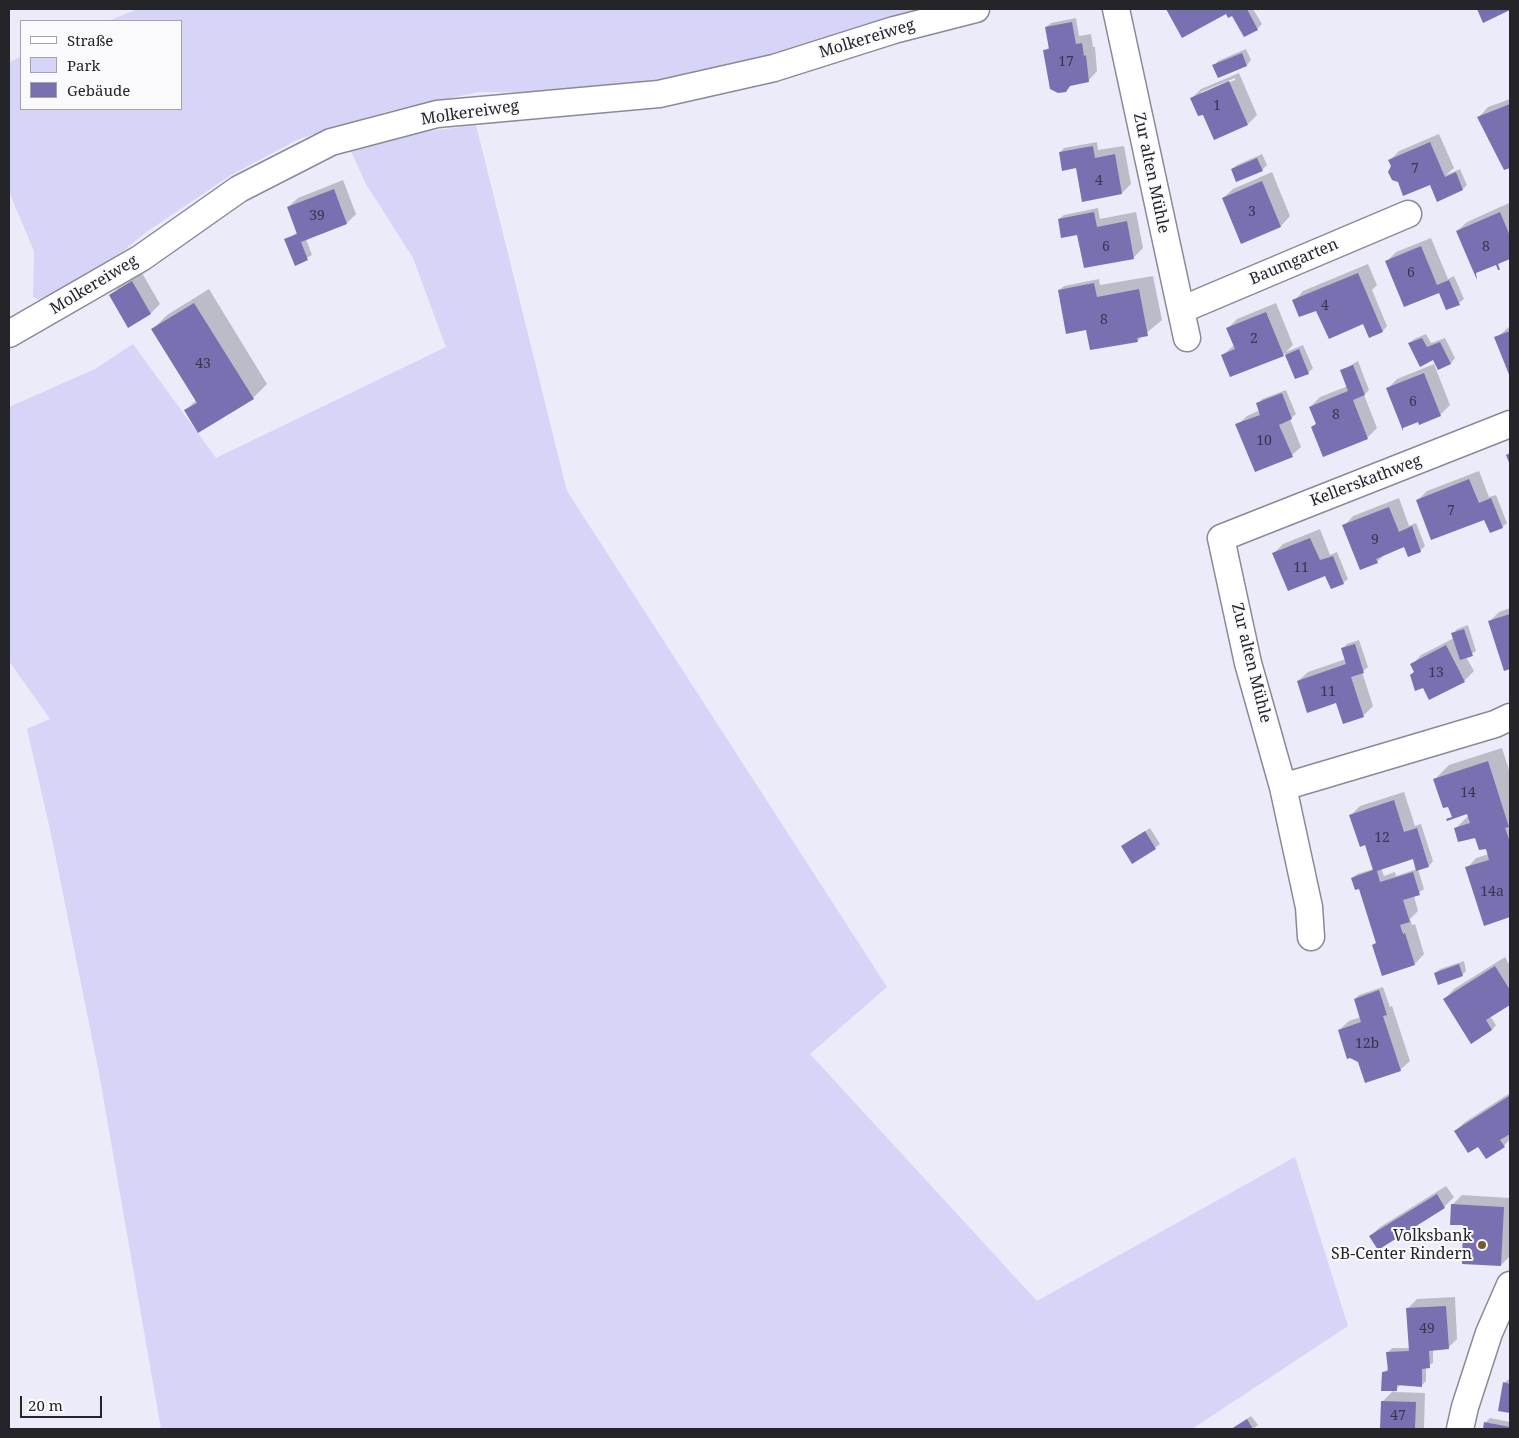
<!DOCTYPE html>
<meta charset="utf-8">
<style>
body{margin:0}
#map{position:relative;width:1519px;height:1438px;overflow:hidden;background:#ecebfa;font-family:"Noto Serif",serif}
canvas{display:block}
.frame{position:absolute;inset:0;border:10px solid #242429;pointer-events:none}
.legend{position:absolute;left:20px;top:20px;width:162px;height:90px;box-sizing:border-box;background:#fafafd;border:1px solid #a4a4a8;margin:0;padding:6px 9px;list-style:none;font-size:15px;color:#242429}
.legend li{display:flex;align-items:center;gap:10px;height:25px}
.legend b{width:25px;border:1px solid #a4a4a8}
.scale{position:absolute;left:20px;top:1396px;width:82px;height:22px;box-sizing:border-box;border:2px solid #242429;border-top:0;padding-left:6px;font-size:15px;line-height:18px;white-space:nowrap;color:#242429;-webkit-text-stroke:4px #fafafd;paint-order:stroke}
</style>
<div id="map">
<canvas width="1519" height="1438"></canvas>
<div class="frame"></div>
<ul class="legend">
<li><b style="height:6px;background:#fff"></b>Straße</li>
<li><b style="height:14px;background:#d6d4f7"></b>Park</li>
<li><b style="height:14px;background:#7770b1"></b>Gebäude</li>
</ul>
<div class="scale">20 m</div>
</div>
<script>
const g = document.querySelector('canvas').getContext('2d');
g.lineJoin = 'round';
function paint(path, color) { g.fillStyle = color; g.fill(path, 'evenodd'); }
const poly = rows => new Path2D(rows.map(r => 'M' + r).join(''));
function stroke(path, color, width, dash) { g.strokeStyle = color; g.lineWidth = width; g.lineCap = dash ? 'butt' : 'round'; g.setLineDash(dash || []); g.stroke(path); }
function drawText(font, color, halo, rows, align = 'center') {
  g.font = font + ' "Noto Serif",serif'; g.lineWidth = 4; g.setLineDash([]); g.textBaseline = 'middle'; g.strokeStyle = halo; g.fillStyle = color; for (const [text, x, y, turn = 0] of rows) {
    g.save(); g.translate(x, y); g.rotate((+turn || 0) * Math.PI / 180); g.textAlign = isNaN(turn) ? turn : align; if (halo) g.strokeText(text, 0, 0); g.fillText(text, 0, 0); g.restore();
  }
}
paint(poly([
 [138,9,922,9,746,63,653,84,577,93,479,92,389,111,299,139,231,175,145,233,101,269,45,302,33,297,34,251,9,192,9,62,21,57,21,109,181,109,181,21,108,21],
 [476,125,567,491,887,987,810,1054,1037,1301,1295,1157,1348,1326,1192,1429,161,1429,99,1073,51,834,27,729,50,719,9,661,9,407,95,369,133,344,216,458,446,347,413,258,366,184,349,147,415,133]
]), '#d6d4f7');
paint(poly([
 [1167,9,1253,9,1262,24,1257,29,1234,13,1226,12,1182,36],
 [1076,18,1079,36,1091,34,1093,47,1095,47,1097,71,1088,81,1071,85,1066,90,1045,51,1050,46,1046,27,1051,23],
 [1246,49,1251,60,1247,65,1218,77,1214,66,1218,61],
 [1239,73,1257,115,1248,124,1203,113,1192,98,1201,89],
 [1235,78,1235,80,1201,94,1201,92],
 [1510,99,1510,166,1505,169,1479,117,1488,107],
 [1439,134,1454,168,1446,175,1460,169,1467,185,1463,189,1431,185,1392,166,1390,160,1399,151],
 [1097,142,1098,150,1124,146,1131,184,1122,193,1076,167,1060,153,1064,148],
 [1262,154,1267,165,1262,170,1232,169,1237,165],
 [1272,172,1290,216,1281,226,1241,242,1223,198,1233,189],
 [343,180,356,214,347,223,306,239,312,255,295,264,286,240,298,232,288,207,298,198],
 [1509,203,1510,257,1475,272,1457,231,1467,222],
 [1098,208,1100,219,1136,212,1143,248,1133,258,1078,234,1059,219,1064,215],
 [1431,238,1448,279,1454,276,1464,299,1459,303,1441,290,1386,262,1396,252],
 [1368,264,1377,285,1372,290,1387,326,1383,331,1369,336,1364,323,1294,301,1303,291],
 [142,273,160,304,151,313,129,326,111,295,120,286],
 [1153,276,1162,320,1137,341,1087,329,1059,290,1064,286,1099,279,1100,285],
 [209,289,267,384,253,398,186,410,196,400,153,329,167,315],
 [1276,303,1293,345,1286,352,1303,345,1313,368,1308,373,1295,378,1285,353,1283,355,1223,355,1234,345,1228,328,1237,319],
 [1510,326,1510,373,1496,338],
 [1426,334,1431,343,1445,338,1455,358,1451,363,1439,369,1433,357,1410,343,1414,339],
 [1358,361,1369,390,1364,395,1377,428,1367,438,1312,427,1317,423,1310,407,1320,397,1348,386,1341,371],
 [1434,364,1450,405,1440,415,1402,427,1387,389,1397,379],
 [1286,390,1296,414,1290,419,1301,447,1291,456,1237,425,1247,416,1260,410,1258,404,1262,399],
 [1479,471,1489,497,1496,495,1507,523,1502,527,1485,518,1417,501,1427,491],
 [1399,498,1409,526,1416,523,1425,546,1420,551,1405,545,1385,554,1377,562,1344,526,1353,516],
 [1320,529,1330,555,1337,552,1348,579,1343,583,1274,553,1283,544],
 [1510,608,1510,668,1505,670,1489,622,1499,612],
 [1468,625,1476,651,1466,657,1474,671,1464,681,1423,687,1411,675,1415,671,1412,665,1421,655,1454,638,1453,634,1457,629],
 [1359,640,1368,667,1362,672,1373,706,1363,716,1298,681,1308,672,1346,659,1342,649,1347,644],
 [1502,748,1510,773,1510,916,1485,924,1467,868,1476,858,1489,854,1487,847,1476,837,1455,829,1469,815,1435,779,1449,765],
 [1404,792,1415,826,1421,824,1433,861,1429,866,1418,869,1424,889,1414,896,1418,911,1410,919,1412,925,1415,924,1424,954,1415,964,1373,946,1377,942,1361,890,1352,878,1357,874,1374,869,1365,844,1351,815,1360,806],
 [1413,857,1417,869,1396,876,1395,872,1384,876,1381,868],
 [1150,828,1160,844,1155,848,1122,847],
 [1505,957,1510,966,1510,1003,1490,1016,1496,1025,1492,1030,1445,999,1454,989],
 [1464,961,1466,971,1462,975,1435,973,1440,969],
 [1383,987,1390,1007,1392,1006,1410,1061,1400,1070,1359,1061,1339,1030,1349,1021,1361,1017,1355,999,1359,995],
 [1510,1093,1510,1139,1504,1146,1479,1145,1455,1131,1465,1122],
 [1446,1186,1454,1197,1444,1207,1378,1248,1370,1236,1380,1227],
 [1462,1195,1510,1198,1510,1256,1501,1265,1465,1224,1452,1205],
 [1455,1297,1457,1339,1448,1348,1433,1349,1433,1363,1426,1367,1426,1381,1421,1386,1401,1384,1394,1392,1425,1393,1424,1428,1381,1429,1382,1402,1394,1390,1383,1373,1389,1368,1387,1353,1392,1348,1410,1348,1407,1309,1417,1299],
 [1509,1379,1510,1379,1510,1412,1499,1410,1504,1383],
 [1251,1416,1258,1425,1253,1429,1233,1429],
 [1490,1418,1510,1422,1510,1429,1484,1429,1485,1423]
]), '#0003');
paint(poly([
 [1166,9,1247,9,1258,30,1244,37,1232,16,1228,18,1226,14,1182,38],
 [1477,9,1510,9,1510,10,1483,23],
 [1072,22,1076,44,1082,43,1084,56,1086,55,1089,82,1070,86,1066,92,1058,93,1050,89,1043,50,1049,49,1045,27],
 [1242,53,1247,66,1218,78,1212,65],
 [1229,81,1248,125,1214,140,1203,115,1198,116,1190,98],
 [1510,104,1510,168,1504,170,1477,117],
 [1430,142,1445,177,1456,172,1463,190,1437,202,1430,185,1403,196,1398,182,1392,180,1388,172,1391,166,1388,160],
 [1093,146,1095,158,1115,154,1122,194,1082,202,1076,168,1062,171,1059,152],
 [1257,158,1263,171,1236,182,1231,169],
 [1262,181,1281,227,1241,244,1222,198],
 [334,189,347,224,301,242,308,260,295,266,284,239,297,234,287,207],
 [1094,212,1097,227,1127,221,1134,259,1084,268,1077,235,1061,238,1058,219],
 [1500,212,1510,236,1510,259,1498,264,1500,270,1498,270,1496,265,1476,273,1477,280,1456,231],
 [1421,246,1437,285,1449,280,1460,305,1446,310,1439,293,1404,307,1385,261],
 [1358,273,1383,332,1369,338,1363,324,1329,339,1316,311,1299,317,1292,300],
 [132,281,151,314,128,328,109,295],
 [1094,283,1097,297,1139,289,1148,336,1137,338,1138,342,1090,350,1086,330,1066,334,1058,290],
 [194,303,254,399,198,433,184,410,197,403,151,329],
 [1266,312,1284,356,1230,377,1221,355,1235,349,1226,328],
 [1510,331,1510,377,1494,337],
 [1422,338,1427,347,1440,342,1451,364,1438,370,1433,360,1420,367,1408,343],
 [1299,349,1309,374,1295,379,1285,355],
 [1353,365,1365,395,1353,400,1368,439,1323,457,1311,427,1316,424,1309,407,1348,391,1340,370],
 [1424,373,1441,416,1419,425,1418,422,1403,428,1403,431,1386,388],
 [1282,393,1292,419,1279,425,1293,457,1255,472,1235,424,1260,415,1256,403],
 [1510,453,1510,465,1506,455],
 [1469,479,1479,503,1491,498,1503,528,1490,533,1484,520,1431,540,1416,500],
 [1389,507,1399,532,1412,526,1421,552,1408,557,1404,547,1376,559,1378,563,1360,570,1342,525],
 [1310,538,1320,560,1333,556,1344,584,1331,589,1325,576,1288,591,1272,553],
 [1510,614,1510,669,1504,671,1488,621],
 [1464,629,1473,656,1460,660,1451,633],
 [1355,644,1364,673,1351,677,1364,717,1343,724,1336,703,1307,713,1297,681,1346,664,1341,648],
 [1446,645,1465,682,1429,700,1423,688,1415,691,1410,675,1414,672,1410,664],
 [1488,761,1509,827,1505,828,1510,842,1510,917,1484,926,1465,867,1489,860,1486,849,1479,850,1475,838,1458,842,1454,828,1470,823,1467,814,1447,821,1446,819,1452,817,1448,807,1443,808,1433,779],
 [1394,800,1404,832,1417,828,1429,867,1416,871,1413,859,1377,871,1380,882,1413,872,1420,895,1403,900,1410,922,1400,925,1403,934,1405,933,1415,965,1382,976,1372,945,1376,943,1359,889,1355,890,1351,878,1373,870,1365,845,1360,847,1349,815],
 [1145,831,1156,849,1132,864,1121,846],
 [1459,964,1463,976,1438,985,1434,973],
 [1495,966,1510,990,1510,1005,1486,1020,1492,1030,1471,1044,1443,999],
 [1379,990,1387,1015,1383,1016,1401,1071,1365,1083,1358,1062,1350,1058,1347,1059,1338,1030,1361,1022,1354,999],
 [1509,1096,1510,1134,1500,1140,1505,1147,1486,1159,1478,1147,1468,1153,1454,1131],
 [1437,1194,1445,1208,1378,1250,1369,1236],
 [1451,1204,1504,1207,1501,1266,1462,1264,1463,1225,1450,1225],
 [1446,1306,1449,1349,1429,1351,1430,1368,1422,1369,1422,1387,1397,1385,1397,1391,1381,1391,1382,1372,1388,1371,1386,1352,1409,1351,1406,1308],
 [1503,1382,1510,1384,1510,1413,1498,1411],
 [1381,1401,1416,1402,1415,1429,1380,1429],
 [1247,1419,1253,1429,1231,1429],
 [1484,1422,1510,1427,1510,1429,1483,1429]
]), '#7770b1');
const street = poly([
 [1116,9,1187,338],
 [1181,310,1408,214],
 [9,334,141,258,239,189,331,142,437,114,659,94,774,68,894,30,976,9],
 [1510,424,1221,538,1248,663,1283,787,1495,724,1510,717],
 [1283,787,1309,907,1311,937],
 [1460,1429,1465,1407,1489,1333,1510,1285]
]);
stroke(street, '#8a8996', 29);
stroke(street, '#fff', 26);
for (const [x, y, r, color] of [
 [1482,1245,5,"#765a2d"]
]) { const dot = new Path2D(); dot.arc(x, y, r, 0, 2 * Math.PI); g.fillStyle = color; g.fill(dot); stroke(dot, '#fafafd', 2); }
drawText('14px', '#39374b', null, [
 ["17",1066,62],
 ["1",1217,106],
 ["7",1415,169],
 ["4",1099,181],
 ["3",1252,212],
 ["39",317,216],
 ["6",1106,247],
 ["8",1486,247],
 ["6",1411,273],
 ["4",1325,306],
 ["8",1104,320],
 ["2",1254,339],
 ["43",203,364],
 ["6",1413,402],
 ["8",1336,415],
 ["10",1264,441],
 ["7",1451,511],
 ["9",1375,540],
 ["11",1301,568],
 ["13",1436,673],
 ["11",1328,692],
 ["14",1468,793],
 ["12",1382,838],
 ["14a",1492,892],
 ["12b",1367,1044],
 ["49",1427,1329],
 ["47",1398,1416]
]);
drawText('16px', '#242429', '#fafafd', [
 ["Molkereiweg",867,39,-17],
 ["Molkereiweg",470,113,-8],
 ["Zur alten Mühle",1151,173,78],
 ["Baumgarten",1294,262,-23],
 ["Molkereiweg",94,285,-31],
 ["Kellerskathweg",1366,481,-21],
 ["Zur alten Mühle",1251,663,76]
]);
drawText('16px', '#242429', '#fafafd', [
 ["Volksbank",1472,1236],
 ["SB-Center Rindern",1472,1254]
], 'right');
</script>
